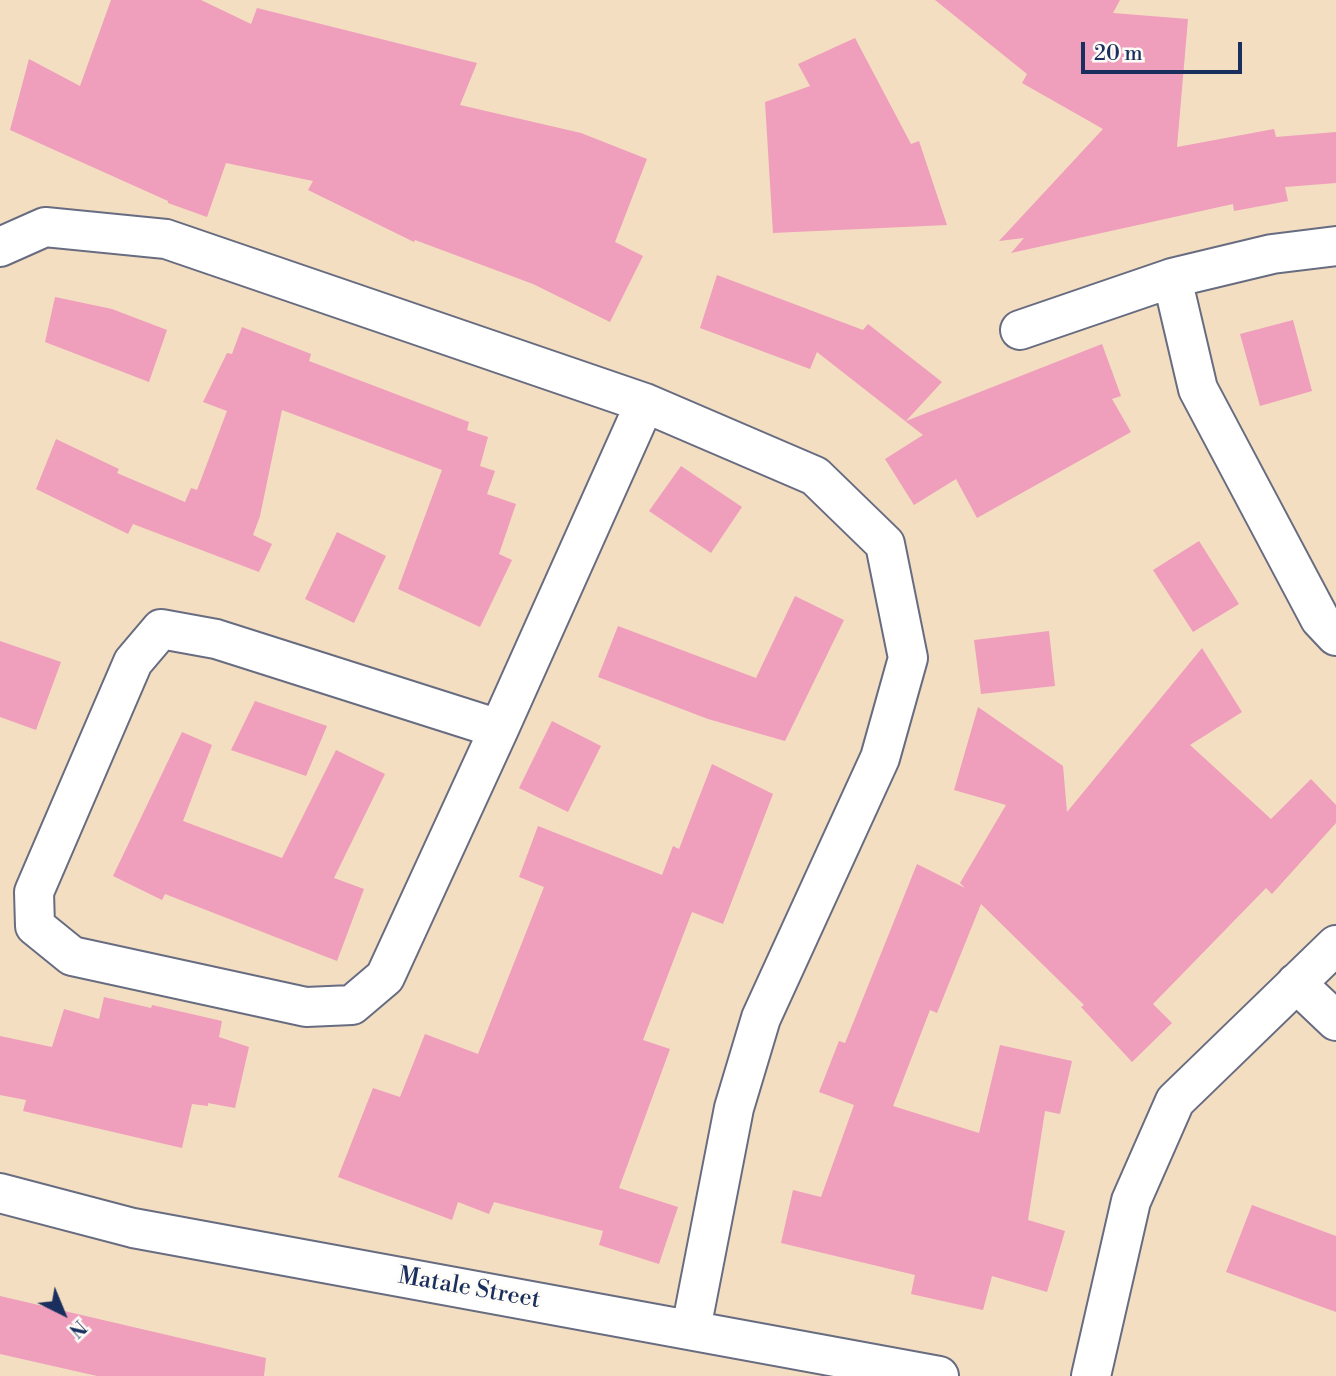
<!DOCTYPE html>
<style>
body{margin:0}
#map{position:relative;width:1336px;height:1376px;overflow:hidden;background:#f3dec2;font-family:"Libre Bodoni",serif}
canvas{display:block}
.north{position:absolute;left:28px;top:1278px;width:70px;height:70px;-webkit-text-stroke:5px #fdfcf7;paint-order:stroke;rotate:137deg;font-size:19px;font-weight:700;line-height:28px;text-align:center;color:#1b2f5e}
.north::after{content:'';display:block;margin:auto;width:24px;height:32px;background:#1b2f5e;clip-path:polygon(50% 0,100% 100%,50% 72%,0 100%)}
.scale{position:absolute;left:1081px;top:42px;width:161px;height:32px;box-sizing:border-box;border:4px solid #1b2f5e;border-top:0;padding-left:9px;font-size:21px;line-height:24px;white-space:nowrap;color:#1b2f5e;-webkit-text-stroke:5px #fdfcf7;paint-order:stroke}
</style>
<div id="map">
<canvas width="1336" height="1376"></canvas>
<div class="north">N</div>
<div class="scale">20 m</div>
</div>
<script>
const g = document.querySelector('canvas').getContext('2d');
g.lineJoin = 'round';
function paint(path, color) { g.fillStyle = color; g.fill(path, 'evenodd'); }
const poly = rows => new Path2D(rows.map(r => 'M' + r).join(''));
function stroke(path, color, width, dash) { g.strokeStyle = color; g.lineWidth = width; g.lineCap = dash ? 'butt' : 'round'; g.setLineDash(dash || []); g.stroke(path); }
function drawText(font, color, halo, rows, align = 'center') {
  g.font = font + ' "Libre Bodoni",serif'; g.lineWidth = 5; g.setLineDash([]); g.textBaseline = 'middle'; g.strokeStyle = halo; g.fillStyle = color; for (const [text, x, y, turn = 0] of rows) {
    g.save(); g.translate(x, y); g.rotate((+turn || 0) * Math.PI / 180); g.textAlign = isNaN(turn) ? turn : align; if (halo) g.strokeText(text, 0, 0); g.fillText(text, 0, 0); g.restore();
  }
}
paint(poly([
 [111,0,201,0,251,24,257,8,477,63,460,105,581,133,647,159,615,242,643,256,610,322,533,284,415,240,414,242,308,190,313,181,226,163,207,217,168,203,168,201,10,130,29,59,80,86],
 [935,0,1120,0,1113,13,1188,19,1177,147,1274,129,1276,137,1336,132,1336,183,1285,187,1288,201,1234,211,1233,204,1011,253,1024,238,999,241,1103,129,1022,83,1027,74],
 [855,38,911,144,919,141,947,225,773,233,765,102,810,86,798,64],
 [717,275,863,330,868,324,942,382,906,421,1102,344,1121,396,1112,399,1131,432,977,518,956,479,914,505,885,459,923,435,817,352,810,369,700,328],
 [55,297,112,309,167,330,149,382,45,342],
 [1293,320,1312,391,1260,406,1240,334],
 [242,327,311,354,309,361,469,422,467,430,488,437,480,466,495,471,487,494,516,504,499,554,512,560,480,627,398,589,442,470,282,410,260,516,253,535,272,544,259,572,133,524,128,534,36,489,56,439,119,469,117,473,185,502,191,488,197,490,227,411,203,402,227,353,232,354],
 [681,466,742,507,711,553,649,511],
 [337,532,386,556,354,623,305,599],
 [1199,541,1239,604,1193,632,1153,570],
 [795,596,844,620,785,741,708,719,598,677,618,626,756,678],
 [1049,631,1055,686,981,694,974,640],
 [0,641,61,662,36,730,0,717],
 [1202,648,1242,712,1190,745,1271,819,1311,779,1336,805,1336,823,1272,894,1266,888,1153,1004,1172,1023,1132,1062,1081,1007,1084,1005,981,904,937,1013,930,1010,893,1106,979,1133,1000,1045,1072,1061,1060,1114,1045,1111,1028,1220,1065,1231,1047,1292,992,1276,983,1310,911,1294,915,1275,781,1243,793,1190,821,1197,854,1105,819,1092,839,1041,845,1043,917,864,965,888,960,883,1006,805,954,790,978,707,1063,766,1067,812],
 [255,701,327,726,306,776,231,750],
 [552,721,601,746,568,812,519,788],
 [182,732,212,745,183,821,282,858,336,750,385,774,334,878,364,889,337,961,165,894,162,900,113,876],
 [712,764,773,794,723,924,692,912,643,1040,670,1049,619,1188,678,1207,659,1264,599,1245,603,1231,494,1202,489,1214,458,1202,452,1220,338,1177,373,1088,400,1097,425,1034,478,1054,544,887,519,877,538,826,662,875,673,846,679,849],
 [104,997,151,1008,152,1005,222,1021,219,1037,249,1047,235,1108,208,1103,208,1106,192,1104,182,1148,23,1111,26,1100,0,1095,0,1036,52,1047,64,1009,99,1019],
 [1252,1205,1336,1236,1336,1312,1226,1272],
 [0,1296,266,1358,264,1376,97,1376,0,1354]
]), '#ef9ebb');
const minor = poly([
 [0,247,45,227,166,239,645,403,815,476,885,544,908,658,880,758,761,1018,734,1108,691,1329],
 [1172,278,1198,389,1320,619,1336,636],
 [1020,330,1172,278,1272,254,1336,246],
 [499,729,216,639,161,629,133,662,34,892,35,926,72,956,306,1007,352,1005,385,977,499,729,645,403],
 [1296,983,1336,1021],
 [0,1193,133,1228,939,1376],
 [1091,1376,1131,1201,1175,1101,1336,945]
]);
stroke(minor, '#676c81', 42);
stroke(minor, '#fff', 38);
drawText('24px', '#1b2f5e', '#fdfcf7', [
 ["Matale Street",469,1289,10]
]);
</script>
